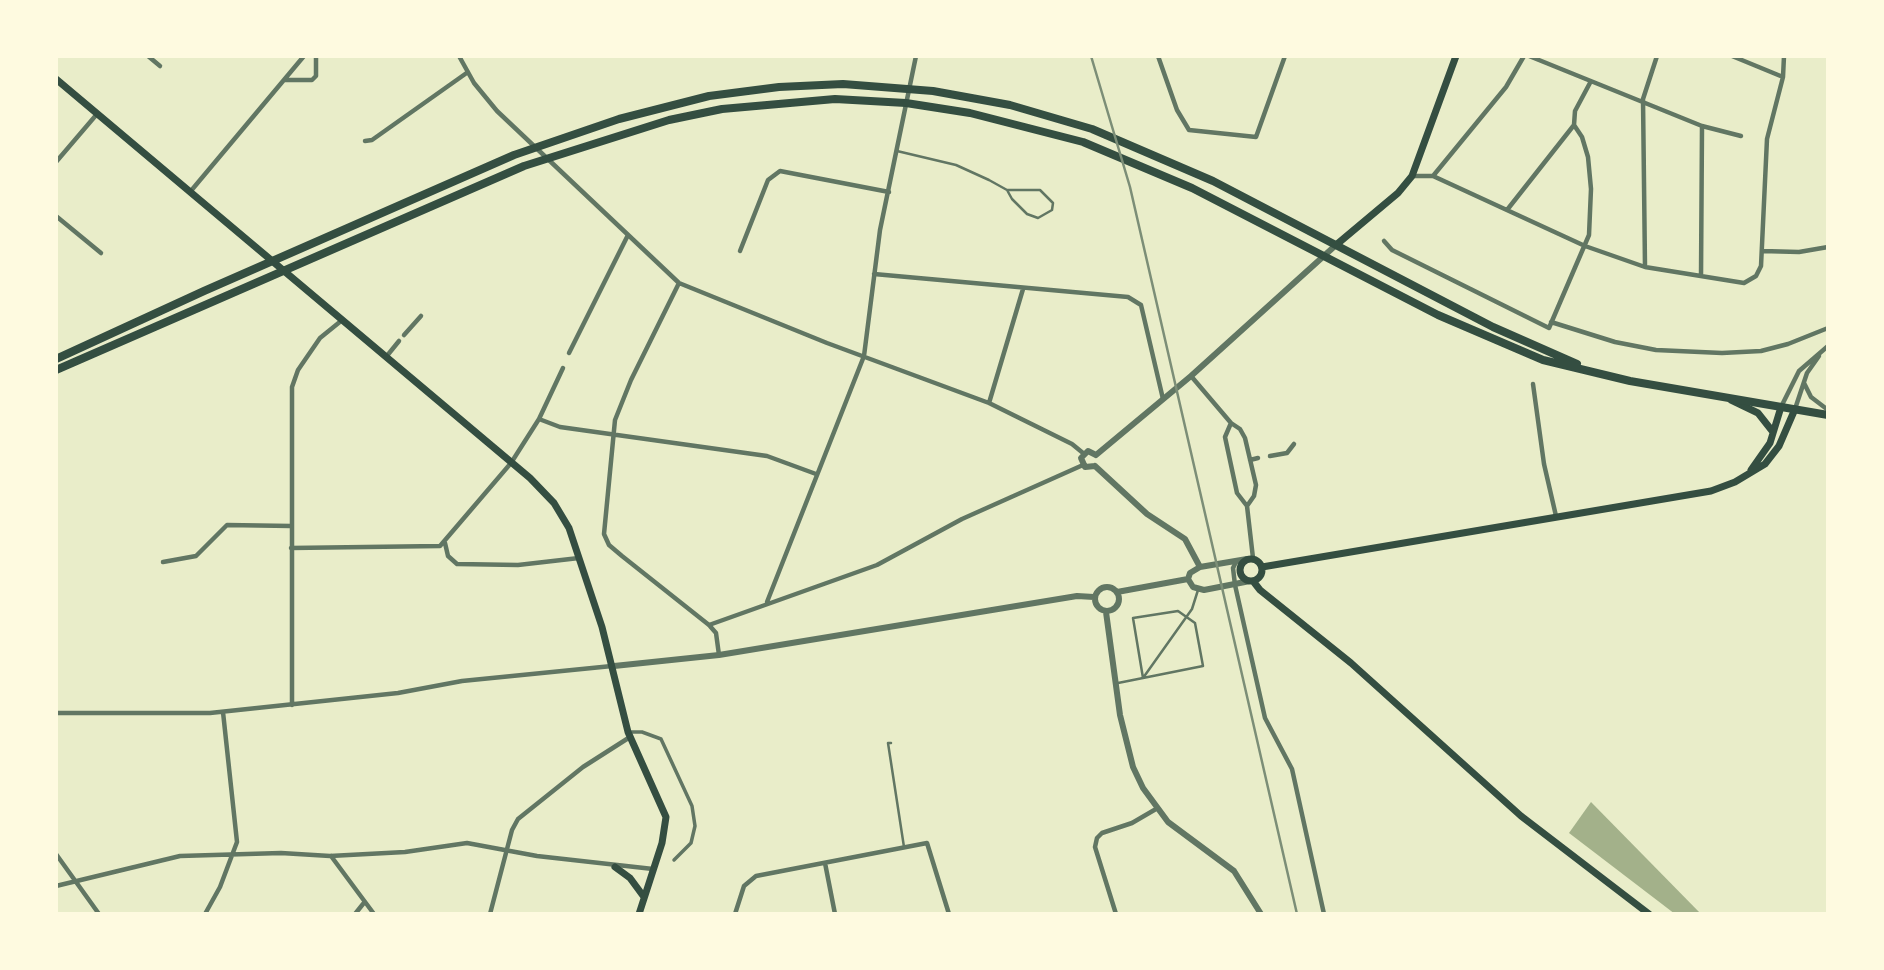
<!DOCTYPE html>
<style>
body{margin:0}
#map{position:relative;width:1884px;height:970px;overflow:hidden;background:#e9edc9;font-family:Lora,serif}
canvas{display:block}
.frame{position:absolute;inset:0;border:58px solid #fefae0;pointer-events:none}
</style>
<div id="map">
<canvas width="1884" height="970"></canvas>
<div class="frame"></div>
</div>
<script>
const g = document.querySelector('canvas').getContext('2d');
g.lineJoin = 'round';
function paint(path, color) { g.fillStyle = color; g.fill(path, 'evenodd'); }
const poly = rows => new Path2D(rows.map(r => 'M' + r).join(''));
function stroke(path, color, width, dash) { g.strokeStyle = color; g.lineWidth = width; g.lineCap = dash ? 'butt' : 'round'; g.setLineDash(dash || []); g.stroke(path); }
paint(poly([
 [1591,802,1701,914,1675,914,1569,833]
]), '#a3b18a');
stroke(poly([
 [897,151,956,165,989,180,1007,190,1012,199,1027,214,1038,218,1052,210,1053,203,1040,190,1007,190],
 [1143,678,1192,609,1198,590],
 [1118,683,1203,666,1195,623,1178,611,1133,618,1143,678],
 [891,743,888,743,904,847]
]), '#617663', 2.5);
stroke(poly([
 [630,732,642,732,661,739,692,806,695,826,691,843,674,860]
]), '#617663', 3.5);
stroke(poly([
 [148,56,160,66],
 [459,56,474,83,497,111,679,283,827,343,989,403,1072,444,1083,453],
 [1158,56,1177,110,1189,130,1256,137,1285,56],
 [1529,56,1702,126,1741,136],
 [1732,56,1783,77],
 [286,80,312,80,316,76,316,56],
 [365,141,372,140,468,72],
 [56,162,97,114],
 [1412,176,1433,176,1585,246,1645,267,1744,283,1756,276,1761,266,1767,139,1783,77,1784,56],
 [1433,176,1506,87,1524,56],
 [190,192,304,56],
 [1507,210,1574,125,1575,111,1591,81],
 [56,216,101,253],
 [1384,241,1392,250,1549,328,1589,235,1591,189,1588,157,1582,137,1574,125],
 [740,251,768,180,780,171,889,192],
 [1762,251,1799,252,1828,247],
 [1645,267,1643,99,1657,56],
 [874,274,1128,297,1141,305,1163,399],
 [1701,276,1702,126],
 [679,283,631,380,615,420,604,534,609,545,622,556,709,625,716,633,719,655],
 [1551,322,1615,342,1656,350,1722,353,1761,351,1788,344,1828,328],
 [404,335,421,316],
 [569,353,628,235],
 [386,357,399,341],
 [1191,376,1231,423,1225,437,1237,493,1247,506,1253,558],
 [1804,383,1811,397,1828,410],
 [1533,384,1544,464,1556,516],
 [989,403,1023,289],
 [1781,407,1799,371,1828,346],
 [1795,409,1807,373,1819,356],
 [539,419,560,427,767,456,816,474],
 [1231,423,1240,429,1245,438,1256,485,1254,496,1247,506],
 [1270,456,1287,453,1294,444],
 [1250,460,1258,458],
 [445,543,448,556,457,564,518,565,579,558],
 [291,548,440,546,511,463,539,419,563,368],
 [163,562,196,556,227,525,291,526],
 [1236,562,1233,568,1235,585,1265,718,1292,769,1324,914],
 [767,602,864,356,880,230,916,56],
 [709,625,877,565,962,519,1083,465],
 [292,705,292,387,298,370,320,338,341,321],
 [56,713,210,713,398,693,462,681,612,666],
 [56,854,99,914],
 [331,856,374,914],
 [825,863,835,914],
 [56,886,180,856,281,853,330,856,405,852,467,843,537,856,653,869],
 [205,914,220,887,237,842,223,712],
 [355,914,363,904],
 [490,914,512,830,518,819,583,767,630,737],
 [735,914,744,886,756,876,927,843,949,914],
 [1116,914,1095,847,1097,838,1102,833,1132,823,1156,809]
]), '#617663', 4.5);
stroke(poly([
 [1096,455,1191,376,1336,245],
 [1095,466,1147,514,1185,539,1200,567],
 [1095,466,1085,467,1081,458,1088,451,1096,455],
 [1188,579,1193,587,1204,590,1250,581],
 '1095 599a12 12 0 1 1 24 0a12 12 0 1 1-24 0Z',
 [1117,592,1188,579,1190,573,1200,567,1247,559],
 [1106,612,1120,715,1133,767,1143,788,1168,822,1234,871,1261,914],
 [614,666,719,655,1077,596,1094,597]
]), '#617663', 6);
stroke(poly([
 [56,79,530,478,554,503,569,528,602,627,628,732,666,817,662,843,639,914],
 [1336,245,1398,193,1412,176,1456,56],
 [1731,400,1758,413,1773,432],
 [1751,470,1770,443,1781,407],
 '1240 570a11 11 0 1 1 22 0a11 11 0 1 1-22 0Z',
 [1262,567,1711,491,1735,482,1765,464,1779,446,1795,409],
 [1253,581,1260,590,1351,663,1521,816,1649,914],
 [615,867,630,878,644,897]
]), '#344e41', 7);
stroke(poly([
 [56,359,204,291,514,155,619,119,709,96,779,87,843,84,933,91,1010,105,1092,129,1213,181,1493,327,1577,364],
 [56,370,524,166,669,120,722,109,835,99,906,103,970,113,1083,142,1192,188,1438,315,1543,360,1630,381,1828,415]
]), '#344e41', 8);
stroke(poly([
 [1091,56,1130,187,1297,914]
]), '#7c8e77', 2.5);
</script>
